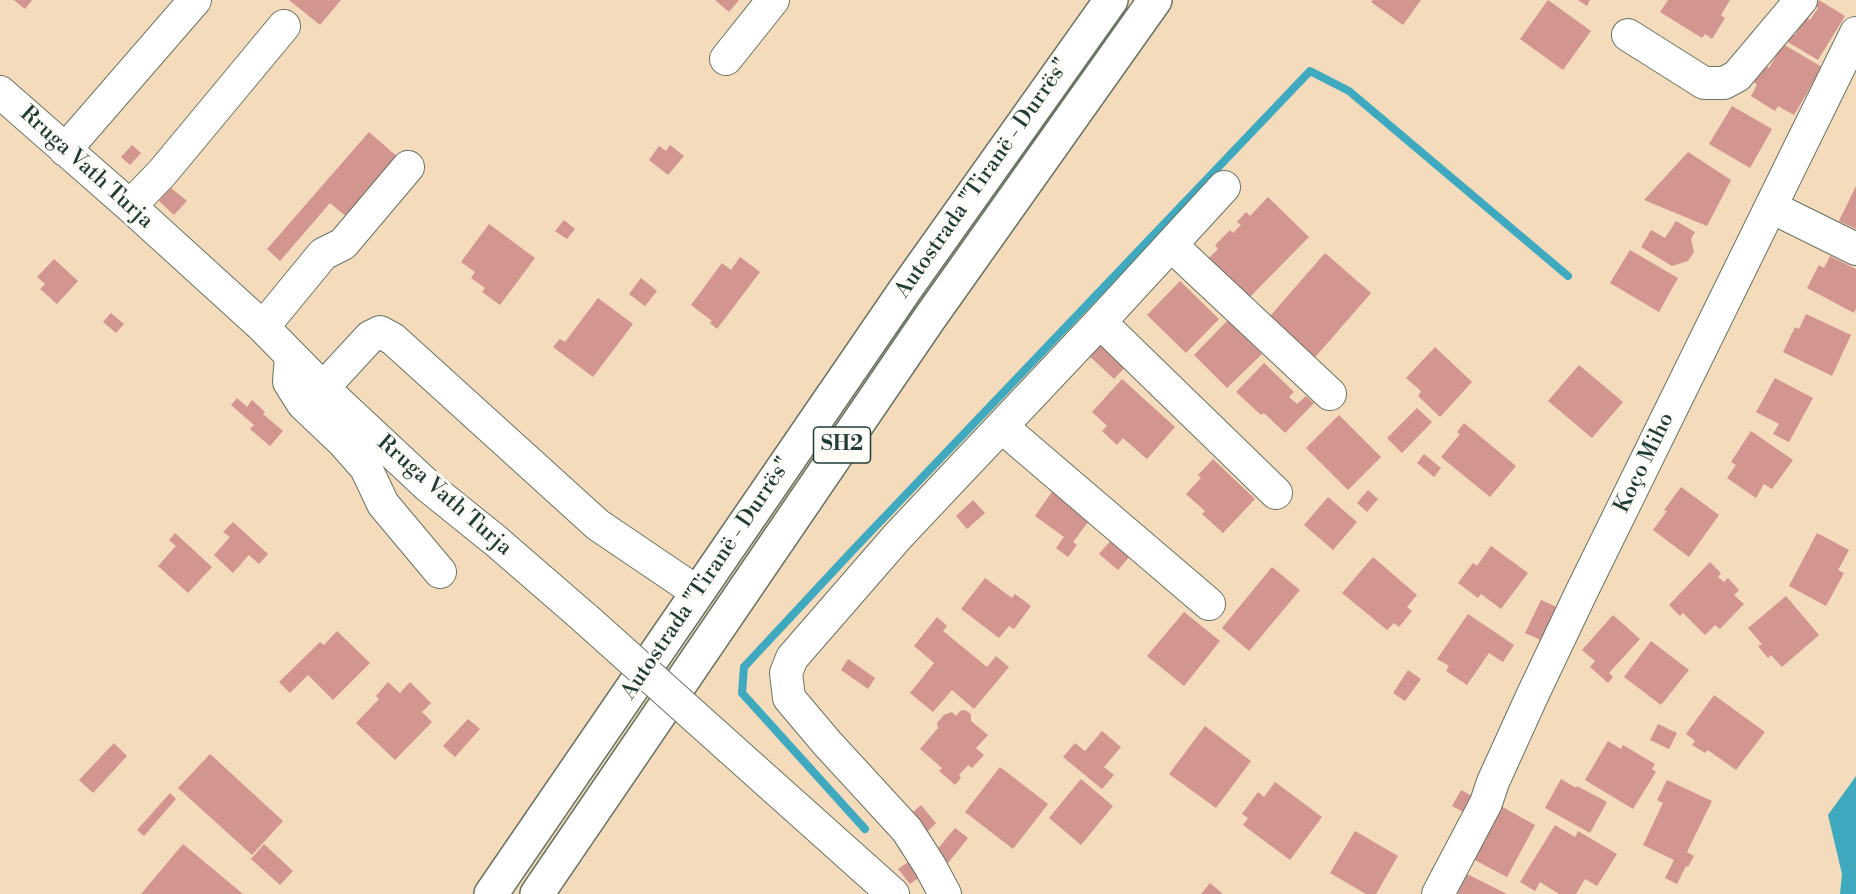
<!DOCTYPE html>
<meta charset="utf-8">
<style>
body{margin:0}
canvas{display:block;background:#f3dbbb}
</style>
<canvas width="1856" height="894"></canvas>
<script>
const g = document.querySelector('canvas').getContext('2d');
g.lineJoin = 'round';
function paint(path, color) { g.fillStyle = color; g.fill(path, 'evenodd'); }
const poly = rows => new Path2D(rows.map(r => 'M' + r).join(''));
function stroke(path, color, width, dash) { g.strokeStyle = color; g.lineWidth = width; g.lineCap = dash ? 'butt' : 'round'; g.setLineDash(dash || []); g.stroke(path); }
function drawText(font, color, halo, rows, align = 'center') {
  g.font = font + ' "Libre Bodoni",serif'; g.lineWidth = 6; g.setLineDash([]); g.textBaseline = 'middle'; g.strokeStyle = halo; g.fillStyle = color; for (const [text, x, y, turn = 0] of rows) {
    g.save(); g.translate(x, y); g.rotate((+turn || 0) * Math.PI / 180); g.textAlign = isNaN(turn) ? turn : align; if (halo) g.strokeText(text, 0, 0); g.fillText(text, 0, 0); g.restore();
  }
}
paint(poly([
 [1856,776,1856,894,1840,894,1842,874,1828,815]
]), '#3fa9bf');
stroke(poly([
 [865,829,742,693,744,667,854,549,1310,71,1349,91,1568,276]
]), '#3fa9bf', 8);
paint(poly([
 [14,0,32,0,25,9],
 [289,0,341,0,320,25],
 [715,0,739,0,729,12],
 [1373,0,1421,0,1403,25,1371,2],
 [1548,0,1591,31,1563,70,1520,39],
 [1578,0,1590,0,1587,6],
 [1668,0,1730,0,1721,15,1725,18,1712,39,1705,34,1702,38,1660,12],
 [1819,0,1845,16,1818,60,1786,41,1791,33,1795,35,1806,17,1810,20,1818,8,1816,7],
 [1783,44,1822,67,1794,115,1778,106,1775,111,1751,96,1757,85,1754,82,1764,65,1769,68],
 [1732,106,1772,129,1750,168,1709,144],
 [369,132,400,159,348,218,330,203,280,261,267,249],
 [132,145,141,153,130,165,121,157],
 [670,145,684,156,668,175,649,160,659,146,666,151],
 [1688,152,1731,180,1707,226,1644,200],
 [1856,186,1856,229,1839,221],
 [171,188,187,201,174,215,159,201],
 [1268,197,1309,237,1245,302,1204,263,1218,249,1215,245,1230,230,1233,233,1241,225,1237,222,1246,212,1250,216],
 [564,220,575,229,567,239,555,231],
 [1676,221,1695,232,1691,239,1694,252,1688,261,1672,266,1641,247,1651,230,1665,238],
 [489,224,535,258,500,305,482,292,485,288,471,278,475,272,461,262],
 [1630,250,1678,278,1659,312,1610,283],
 [1325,253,1371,293,1311,362,1265,322],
 [1830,256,1856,269,1856,309,1854,313,1807,288,1819,265,1824,268],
 [740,257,760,272,717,329,710,323,712,321,691,305,722,263,731,270],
 [54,259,78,281,57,304,40,289,45,284,37,277],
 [641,278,657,291,645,306,629,294],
 [1180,281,1219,319,1186,353,1147,315],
 [598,298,633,324,593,377,553,347,560,339,565,342],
 [111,313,124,324,116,333,103,322],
 [1806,314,1851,335,1832,376,1783,352,1795,327,1799,329],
 [1228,320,1262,354,1227,388,1194,355],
 [1107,339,1130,362,1114,379,1084,351],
 [1435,347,1472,382,1440,417,1418,396,1421,391,1406,378],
 [1264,363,1294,392,1289,397,1297,404,1306,396,1314,403,1285,433,1264,413,1261,415,1236,392],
 [1579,365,1623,402,1592,438,1548,401],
 [1775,378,1813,398,1789,442,1773,434,1779,424,1756,412],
 [1122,379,1175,427,1147,459,1123,438,1117,445,1102,431,1107,426,1092,412],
 [237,398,247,407,252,400,265,412,263,414,283,431,270,446,250,429,254,425,231,405],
 [1417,408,1432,422,1402,453,1387,438],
 [1339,415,1381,457,1348,490,1306,448],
 [1464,423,1516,466,1490,497,1441,457,1460,434,1457,432],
 [1751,431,1793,460,1772,489,1764,484,1756,498,1727,478,1736,465,1731,462],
 [1424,454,1441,468,1434,477,1417,463],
 [1213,459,1255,499,1223,533,1202,514,1205,511,1186,494,1201,478,1198,475],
 [1681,487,1719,515,1689,557,1653,530,1667,511,1664,510],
 [1054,489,1092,517,1073,542,1077,545,1068,557,1056,548,1064,537,1035,516],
 [1368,490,1378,499,1367,512,1357,503],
 [1328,497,1357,522,1333,550,1304,525],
 [973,500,985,513,967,529,956,516],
 [233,522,268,554,259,564,249,555,233,573,214,555,230,537,223,532],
 [175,533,212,567,188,593,158,566,176,546,169,540],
 [1817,533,1849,550,1838,570,1844,573,1826,606,1789,586],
 [1112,539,1131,555,1118,570,1099,554],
 [1491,546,1528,573,1501,609,1481,594,1478,598,1458,583,1473,563,1477,566],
 [1373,557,1417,595,1407,607,1412,611,1399,627,1394,623,1387,630,1342,593],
 [1710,562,1721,573,1718,577,1724,582,1728,578,1739,590,1734,595,1744,604,1720,629,1715,625,1705,635,1683,613,1680,616,1669,605],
 [1272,567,1300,590,1249,651,1222,628],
 [985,578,1012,598,1015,594,1031,606,1014,629,1009,626,999,638,961,609],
 [1786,596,1819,635,1782,667,1771,655,1768,658,1758,646,1762,644,1748,628],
 [1541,600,1561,609,1545,642,1525,633],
 [1184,612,1220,641,1184,686,1147,656],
 [1468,614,1514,645,1503,662,1489,653,1467,685,1446,671,1449,666,1437,659],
 [1613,615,1640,639,1609,673,1613,677,1608,683,1590,667,1595,661,1582,650],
 [937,617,947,626,943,631,987,667,996,656,1009,667,974,709,952,690,933,712,910,693,934,663,914,646],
 [337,631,370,663,333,700,308,675,290,693,279,682,320,642,324,645],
 [1651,641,1689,670,1661,705,1624,677],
 [848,659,875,678,868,689,841,670],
 [1408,670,1421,679,1405,701,1393,693],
 [388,682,400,693,410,682,431,703,422,712,432,722,395,760,356,723,379,699,376,696],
 [1714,695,1765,732,1736,770,1708,750,1705,753,1692,745,1695,741,1686,734],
 [965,710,971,714,971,721,988,735,976,748,984,755,972,768,968,765,959,775,961,778,955,785,939,771,942,768,920,749,938,728,937,723,944,715,952,712,956,716,960,711],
 [468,719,480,729,455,757,443,746],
 [1658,724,1677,733,1669,749,1650,740],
 [1205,726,1251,761,1216,808,1169,774],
 [1102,731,1121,747,1104,767,1114,775,1102,789,1063,757,1075,743,1085,751],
 [1608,741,1621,749,1623,745,1655,764,1652,769,1656,772,1633,809,1585,780],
 [114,743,127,756,93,793,79,780],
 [210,754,283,821,252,855,178,788],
 [1000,767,1048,804,1013,849,965,812],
 [1081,779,1113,806,1081,845,1049,818],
 [1561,779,1576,788,1577,786,1607,802,1590,833,1545,808],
 [1667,780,1712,801,1687,852,1694,856,1688,867,1686,866,1677,884,1665,878,1674,860,1643,845,1663,803,1657,800],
 [1275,782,1322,817,1290,860,1243,825,1248,818,1242,814,1258,792,1264,797],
 [1461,790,1472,796,1463,812,1452,806],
 [170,793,176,799,144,836,137,830],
 [1497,804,1535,825,1507,877,1469,857],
 [921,805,936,823,927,832,911,814],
 [1555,825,1575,837,1578,831,1617,854,1597,886,1585,879,1576,894,1559,894,1540,882,1535,891,1520,882],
 [955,828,968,838,948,863,935,852],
 [1355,831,1398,856,1376,894,1366,894,1330,873],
 [183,844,243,894,141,894],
 [264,844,293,871,280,885,251,859],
 [908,862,920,877,910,884,898,869],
 [1467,874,1507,894,1457,894],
 [1210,883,1223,894,1201,894]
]), '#d39590');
const minor = poly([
 [1628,35,1704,83,1724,83,1737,76,1801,0],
 [726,59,773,0],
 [0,92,130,206,263,327,323,388,429,487,496,541,586,619],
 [65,150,195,0],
 [130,206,162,173,284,26],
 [1771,207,1856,249],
 [1171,245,1330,394],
 [1100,322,1276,493],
 [263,327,323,254,343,244,408,167],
 [291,356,289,382,303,404,343,442,366,468,383,504,440,572],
 [323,388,370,337,380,332,393,339,598,525,697,592],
 [1002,427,1209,604],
 [731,749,893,894],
 [945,894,930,866,907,830,827,743,789,698,786,673,792,658,898,536,1100,322,1224,187],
 [1438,894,1486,803,1493,782,1533,694,1581,593,1856,33]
]);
const highway = poly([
 [491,894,905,290,1111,0],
 [537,894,929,319,1155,0]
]);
stroke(minor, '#697463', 34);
stroke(highway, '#697463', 36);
stroke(minor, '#fff', 32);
stroke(highway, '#fff', 33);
const minorBridge = poly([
 [586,619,731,749]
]);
stroke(minorBridge, '#697463', 34, []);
stroke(minorBridge, '#fff', 32);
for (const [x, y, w] of [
 [842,445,57]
]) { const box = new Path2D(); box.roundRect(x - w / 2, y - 18, w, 36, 4.5); g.fillStyle = '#fdfcf7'; g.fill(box); stroke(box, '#1f3d34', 1.5); }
drawText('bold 21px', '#1f3d34', null, [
 ["SH2",842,445]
]);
drawText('22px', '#1f3d34', '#fdfcf7', [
 ["Rruga Vath Turja",86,168,42],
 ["Autostrada \"Tiranë - Durrës\"",983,179,-55],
 ["Koço Miho",1645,463,-64],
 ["Rruga Vath Turja",444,496,41],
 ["Autostrada \"Tiranë - Durrës\"",707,579,-56]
]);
</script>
